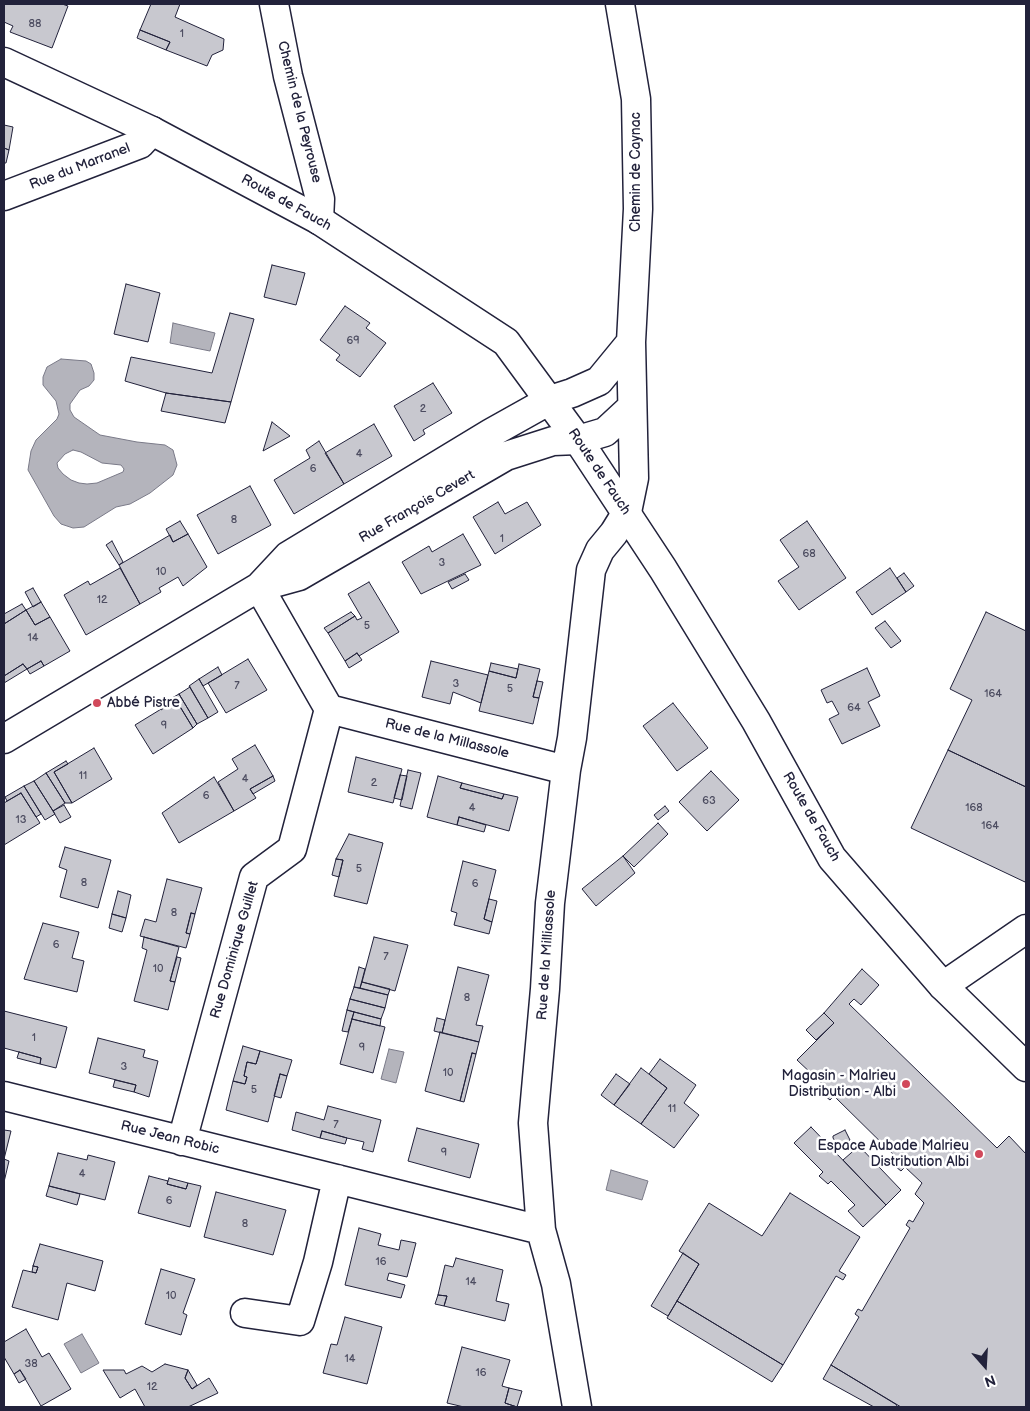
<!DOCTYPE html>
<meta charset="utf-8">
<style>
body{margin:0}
#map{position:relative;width:1030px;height:1411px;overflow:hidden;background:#fff;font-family:"Balsamiq Sans",sans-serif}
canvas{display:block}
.frame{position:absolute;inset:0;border:5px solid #22223b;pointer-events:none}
.north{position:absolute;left:960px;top:1341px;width:50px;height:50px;-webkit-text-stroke:4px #fff;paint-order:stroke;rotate:161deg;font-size:14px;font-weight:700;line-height:20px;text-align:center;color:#22223b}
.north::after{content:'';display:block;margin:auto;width:18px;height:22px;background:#22223b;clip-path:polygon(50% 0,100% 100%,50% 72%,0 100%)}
</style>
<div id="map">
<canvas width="1030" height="1411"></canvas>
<div class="frame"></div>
<div class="north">N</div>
</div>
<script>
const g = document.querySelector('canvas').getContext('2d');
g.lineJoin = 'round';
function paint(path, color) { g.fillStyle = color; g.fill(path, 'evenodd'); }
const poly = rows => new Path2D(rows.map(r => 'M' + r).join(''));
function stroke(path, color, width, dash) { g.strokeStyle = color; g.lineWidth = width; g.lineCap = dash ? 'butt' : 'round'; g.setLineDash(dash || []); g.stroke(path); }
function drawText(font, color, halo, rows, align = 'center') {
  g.font = font + ' "Balsamiq Sans",sans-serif'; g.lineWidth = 5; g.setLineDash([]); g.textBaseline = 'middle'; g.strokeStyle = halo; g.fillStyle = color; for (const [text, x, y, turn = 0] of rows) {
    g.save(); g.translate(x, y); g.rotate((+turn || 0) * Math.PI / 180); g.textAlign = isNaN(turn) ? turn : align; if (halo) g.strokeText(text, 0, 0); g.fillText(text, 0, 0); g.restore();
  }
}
const water = poly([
 [173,323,215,333,210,351,170,343,173,323],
 [61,359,86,361,91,364,94,373,94,380,89,386,80,390,70,404,70,410,74,417,100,435,137,442,165,445,173,450,177,465,173,475,150,493,130,504,116,507,84,527,73,528,61,524,54,516,28,470,31,451,36,440,57,419,59,414,56,401,43,385,43,377,47,367,61,359],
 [73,450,81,452,102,463,121,465,124,469,123,472,97,483,87,484,79,483,71,480,63,474,58,468,57,463,65,454,73,450],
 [389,1049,404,1052,396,1083,381,1079,389,1049],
 [611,1170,648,1181,642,1200,606,1190,611,1170],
 [82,1334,99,1363,81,1373,64,1344,82,1334]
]);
paint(water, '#b4b4bc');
stroke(water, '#7a7a88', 1);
const building = poly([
 [4,4,62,4,68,6,52,48,10,32,13,26,4,22,4,4],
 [151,4,180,4,175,17,224,39,223,50,212,55,207,66,166,50,170,42,140,30,151,4],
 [140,30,170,42,166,50,137,38,140,30],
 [4,125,13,127,9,150,4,148,4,125],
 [4,148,9,150,6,163,4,163,4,148],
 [272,265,305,273,296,305,264,297,272,265],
 [126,284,160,293,148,342,114,334,126,284],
 [345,306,370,323,366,328,386,343,360,377,336,360,340,355,320,340,345,306],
 [230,313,254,319,231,402,166,393,125,381,131,357,212,373,230,313],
 [433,383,452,413,423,430,425,434,414,441,394,406,433,383],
 [166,393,231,402,225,423,161,411,166,393],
 [272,422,290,436,263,451,272,422],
 [374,424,392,456,344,484,325,453,374,424],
 [319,441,344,484,294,514,274,480,310,458,306,450,319,441],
 [250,486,271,525,218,554,197,515,250,486],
 [498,502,505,514,527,502,541,525,495,554,473,517,498,502],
 [180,521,188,534,173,542,166,529,180,521],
 [807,521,846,578,799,610,778,581,799,567,780,540,807,521],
 [188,534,207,567,183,586,178,577,159,588,161,592,140,604,119,565,170,535,173,542,188,534],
 [463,534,481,565,421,594,402,562,429,546,432,552,463,534],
 [112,541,123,562,119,565,106,545,112,541],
 [120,568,140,604,86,635,64,595,88,581,90,585,120,568],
 [890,568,906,592,872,615,856,592,890,568],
 [904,573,914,586,906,592,897,578,904,573],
 [465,574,469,580,452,589,448,582,465,574],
 [369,582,399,632,359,656,357,653,345,661,328,633,355,616,357,620,362,618,348,594,369,582],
 [33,588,41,602,33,607,25,592,33,588],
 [41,602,50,617,35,625,26,610,41,602],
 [22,604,26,610,4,624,4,614,22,604],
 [26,610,35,625,50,617,70,651,44,666,41,661,27,669,23,664,4,676,4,624,26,610],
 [351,612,355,616,328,633,324,628,351,612],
 [986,612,1026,631,1026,787,948,750,972,700,950,689,986,612],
 [885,621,901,641,891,648,875,628,885,621],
 [357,653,362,660,349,668,345,661,357,653],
 [248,659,267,690,226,713,208,683,248,659],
 [41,661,44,666,30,674,27,669,41,661],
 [431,661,488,675,481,703,453,692,450,704,422,697,431,661],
 [491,663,518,669,516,678,489,671,491,663],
 [23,664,27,669,4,683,4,676,23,664],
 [519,664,540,669,533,697,539,698,533,724,479,711,489,671,516,678,519,664],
 [218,667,222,675,203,686,199,679,218,667],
 [867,668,880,696,868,702,880,726,842,744,829,719,839,714,832,701,827,703,821,690,867,668],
 [199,679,218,712,208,718,189,686,199,679],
 [537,681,543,682,539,698,533,697,537,681],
 [190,687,208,718,197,724,179,694,190,687],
 [179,694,197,724,193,728,176,700,161,710,158,706,179,694],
 [176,700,193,728,153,754,135,725,176,700],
 [673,703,708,748,677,771,643,726,673,703],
 [255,745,273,776,250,789,256,798,234,811,218,782,238,769,232,759,255,745],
 [94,748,112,779,72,803,54,772,94,748],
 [948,750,1026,787,1026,879,1025,882,911,828,948,750],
 [356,757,402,769,393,803,348,792,356,757],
 [66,761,68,764,54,772,72,803,65,803,46,773,66,761],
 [408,770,421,773,412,809,400,806,408,770],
 [711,771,739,800,707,831,679,802,711,771],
 [46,773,65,803,53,811,34,781,46,773],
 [400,775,407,776,402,800,394,798,400,775],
 [273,776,275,781,253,794,250,789,273,776],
 [438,776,462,783,460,788,502,799,504,794,518,797,509,831,459,817,457,825,427,817,438,776],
 [214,777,234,811,179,843,162,813,214,777],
 [34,781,55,814,45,820,24,786,34,781],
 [462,783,504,794,502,799,460,788,462,783],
 [24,786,41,814,36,817,21,793,7,801,5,797,24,786],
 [21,793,40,823,4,845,4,803,21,793],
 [64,805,71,817,60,823,53,811,64,805],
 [665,806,669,811,658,820,654,815,665,806],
 [459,817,486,825,484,832,457,825,459,817],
 [658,823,668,834,634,867,623,856,658,823],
 [349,834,383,843,367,904,334,896,343,860,336,859,349,834],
 [65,847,111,860,98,908,60,897,67,870,59,867,65,847],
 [623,856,635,873,596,906,582,889,623,856],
 [336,859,343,860,339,877,332,875,336,859],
 [463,861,496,870,484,919,492,922,489,934,454,925,457,913,451,911,463,861],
 [167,879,202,888,195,914,191,913,186,933,190,934,186,948,140,936,145,919,156,922,167,879],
 [118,891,131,895,126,918,112,914,118,891],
 [489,899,497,901,492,922,484,919,489,899],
 [191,913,195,914,190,934,186,933,191,913],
 [112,914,126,918,122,932,109,928,112,914],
 [43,923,79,932,72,958,84,961,77,992,24,979,43,923],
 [144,937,179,947,170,981,175,982,168,1010,134,1001,147,950,142,948,144,937],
 [374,937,408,945,395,991,362,982,374,937],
 [177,957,181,958,175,982,170,981,177,957],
 [359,967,365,969,360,988,354,987,359,967],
 [458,967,489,975,476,1025,483,1026,479,1042,442,1033,458,967],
 [862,969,879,985,861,1005,854,999,849,1004,997,1148,1009,1136,1026,1154,1026,1407,901,1407,831,1365,859,1317,855,1314,858,1309,862,1311,910,1228,906,1225,909,1220,913,1222,924,1203,915,1194,922,1183,905,1167,901,1171,896,1167,901,1162,834,1096,830,1100,825,1096,830,1091,797,1060,834,1023,824,1013,862,969],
 [362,982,390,989,388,995,360,988,362,982],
 [354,987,388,995,385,1008,350,999,354,987],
 [350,999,385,1008,381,1019,347,1010,350,999],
 [347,1010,354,1012,348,1032,342,1031,347,1010],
 [4,1011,67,1027,56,1068,40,1064,41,1058,4,1048,4,1011],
 [354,1012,381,1019,380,1026,352,1019,354,1012],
 [824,1013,834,1023,816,1040,806,1030,824,1013],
 [437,1018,445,1020,442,1033,434,1031,437,1018],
 [352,1019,385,1027,373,1073,340,1064,352,1019],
 [440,1032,479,1042,476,1054,472,1053,460,1101,425,1091,440,1032],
 [98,1038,145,1050,143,1057,158,1061,149,1097,134,1092,136,1085,89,1073,98,1038],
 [243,1046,260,1051,256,1064,247,1062,244,1076,247,1077,245,1084,233,1081,243,1046],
 [260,1051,292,1060,287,1076,280,1074,268,1122,226,1110,233,1081,245,1084,247,1077,244,1076,247,1062,256,1064,260,1051],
 [19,1052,41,1058,40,1064,17,1058,19,1052],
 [472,1053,476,1054,464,1102,460,1101,472,1053],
 [660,1059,696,1085,684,1103,699,1115,674,1148,641,1124,667,1088,649,1074,660,1059],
 [641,1068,667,1088,641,1124,614,1105,641,1068],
 [280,1074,287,1076,281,1098,274,1096,280,1074],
 [616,1074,630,1084,614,1105,601,1095,616,1074],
 [115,1080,136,1085,134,1092,113,1087,115,1080],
 [328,1106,381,1120,373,1152,362,1149,364,1142,347,1138,322,1131,320,1138,292,1130,296,1112,324,1120,328,1106],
 [811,1127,886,1205,863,1227,848,1211,855,1205,831,1181,828,1184,819,1176,823,1172,794,1143,811,1127],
 [417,1128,479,1144,470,1178,408,1161,417,1128],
 [4,1130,11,1131,4,1159,9,1161,4,1182,4,1130],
 [845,1130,850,1140,839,1147,833,1138,833,1136,845,1130],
 [322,1131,347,1138,345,1144,320,1138,322,1131],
 [859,1146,901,1190,886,1205,843,1160,859,1146],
 [58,1153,87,1160,88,1155,115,1162,105,1200,49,1186,58,1153],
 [149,1176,168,1181,167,1184,186,1189,188,1183,201,1186,190,1227,138,1213,149,1176],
 [169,1178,188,1183,186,1189,167,1184,169,1178],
 [49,1186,80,1194,77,1205,46,1196,49,1186],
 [216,1192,286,1210,273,1255,204,1237,216,1192],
 [790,1193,860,1237,839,1271,846,1275,843,1280,836,1276,783,1365,677,1301,699,1264,679,1251,709,1203,762,1236,790,1193],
 [359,1228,381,1234,378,1245,399,1250,401,1240,416,1243,407,1277,389,1273,387,1280,405,1285,401,1298,345,1285,359,1228],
 [40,1244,103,1261,95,1291,67,1283,58,1320,12,1307,23,1270,36,1273,38,1267,33,1266,40,1244],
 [683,1253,699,1264,668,1316,651,1306,683,1253],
 [456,1258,503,1270,496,1301,509,1304,505,1321,444,1306,447,1296,438,1295,445,1265,453,1267,456,1258],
 [33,1266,38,1267,36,1273,32,1272,33,1266],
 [161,1269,195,1279,183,1313,187,1315,181,1335,145,1324,161,1269],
 [438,1295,447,1296,444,1306,435,1304,438,1295],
 [677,1301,783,1365,772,1382,667,1318,677,1301],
 [345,1317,382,1327,367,1384,323,1373,331,1344,337,1345,345,1317],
 [26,1329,42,1357,49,1353,71,1389,41,1406,20,1370,14,1374,4,1357,4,1342,26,1329],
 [462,1347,510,1360,502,1386,509,1388,505,1403,517,1407,464,1407,447,1403,462,1347],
 [165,1364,188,1370,185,1378,192,1389,209,1378,218,1393,188,1407,145,1407,135,1389,120,1398,103,1370,124,1370,126,1374,142,1366,152,1372,165,1364],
 [831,1365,897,1405,896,1407,874,1407,823,1379,831,1365],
 [20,1370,26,1379,19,1383,14,1374,20,1370],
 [188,1370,197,1385,192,1389,185,1378,188,1370],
 [509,1388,522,1391,517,1407,505,1403,509,1388]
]);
paint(building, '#c8c8cf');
stroke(building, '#22223b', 1);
const street = poly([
 [274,4,288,76,320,199,319,220],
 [4,196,140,144,152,131],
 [259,587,288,556,491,433,550,400,572,393,599,381,631,342],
 [329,709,566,770],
 [4,739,259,587,299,576,506,456,553,441,578,440,605,432,632,407],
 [943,986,1026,929],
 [4,1096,541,1230],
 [182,1141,254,877,292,849,329,709,259,587],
 [245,1313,300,1321,318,1262,337,1179],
 [577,1407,556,1284,541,1230,533,1123,545,989,550,903,566,770,572,738,591,570,600,550,614,533,627,512,634,478,631,342,638,209,636,99,620,4]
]);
const secondary = poly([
 [4,62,152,131,319,220,506,342,578,440,663,569,756,721,832,858,943,986,1026,1067]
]);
stroke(street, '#22223b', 31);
stroke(secondary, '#22223b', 31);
stroke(street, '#fff', 28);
stroke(secondary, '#fff', 28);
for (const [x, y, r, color] of [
 [97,703,5,"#d1495b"],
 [906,1084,5,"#d1495b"],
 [979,1154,5,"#d1495b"]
]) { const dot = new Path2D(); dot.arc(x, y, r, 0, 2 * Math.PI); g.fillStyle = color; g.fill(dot); stroke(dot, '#fff', 2); }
drawText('11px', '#4c4c60', null, [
 ["88",35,24],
 ["1",182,34],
 ["69",353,341],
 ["2",423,409],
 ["4",359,454],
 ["6",313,469],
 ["8",234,520],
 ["1",502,539],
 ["68",809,554],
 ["3",442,563],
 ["10",161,572],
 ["12",102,600],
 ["5",367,626],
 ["14",33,638],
 ["3",456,684],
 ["7",237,686],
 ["5",510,689],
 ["164",993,694],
 ["64",854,708],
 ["9",164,726],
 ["11",83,776],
 ["4",245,779],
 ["2",374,783],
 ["6",206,796],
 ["63",709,801],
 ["4",472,808],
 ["168",974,808],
 ["13",21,820],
 ["164",990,826],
 ["5",359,869],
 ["8",84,883],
 ["6",475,884],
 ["8",174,913],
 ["6",56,945],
 ["7",386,957],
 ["10",158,969],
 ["8",467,998],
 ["1",34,1038],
 ["9",362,1048],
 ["3",124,1067],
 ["10",448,1073],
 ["5",254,1090],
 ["11",672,1109],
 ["7",336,1125],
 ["9",444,1153],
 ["4",82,1174],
 ["6",169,1201],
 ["8",245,1224],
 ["16",381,1262],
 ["14",471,1282],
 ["10",171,1296],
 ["14",350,1359],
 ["38",31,1364],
 ["16",481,1373],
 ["12",152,1387]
]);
drawText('14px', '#22223b', '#fff', [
 ["Chemin de la Peyrouse",299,112,76],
 ["Rue du Marranel",80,167,-21],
 ["Chemin de Caynac",636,172,-90],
 ["Route de Fauch",286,203,29],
 ["Route de Fauch",599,472,56],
 ["Rue François Cevert",417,507,-30],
 ["Rue de la Millassole",447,739,14],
 ["Route de Fauch",811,817,60],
 ["Rue Dominique Guillet",235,950,-74],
 ["Rue de la Milliassole",547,955,-86],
 ["Rue Jean Robic",170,1138,14]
]);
drawText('14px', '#22223b', '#fff', [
 ["Abbé Pistre",107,703,"left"],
 ["Magasin - Malrieu",896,1076],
 ["Distribution - Albi",896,1092],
 ["Espace Aubade Malrieu",969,1146],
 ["Distribution Albi",969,1162]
], 'right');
</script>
